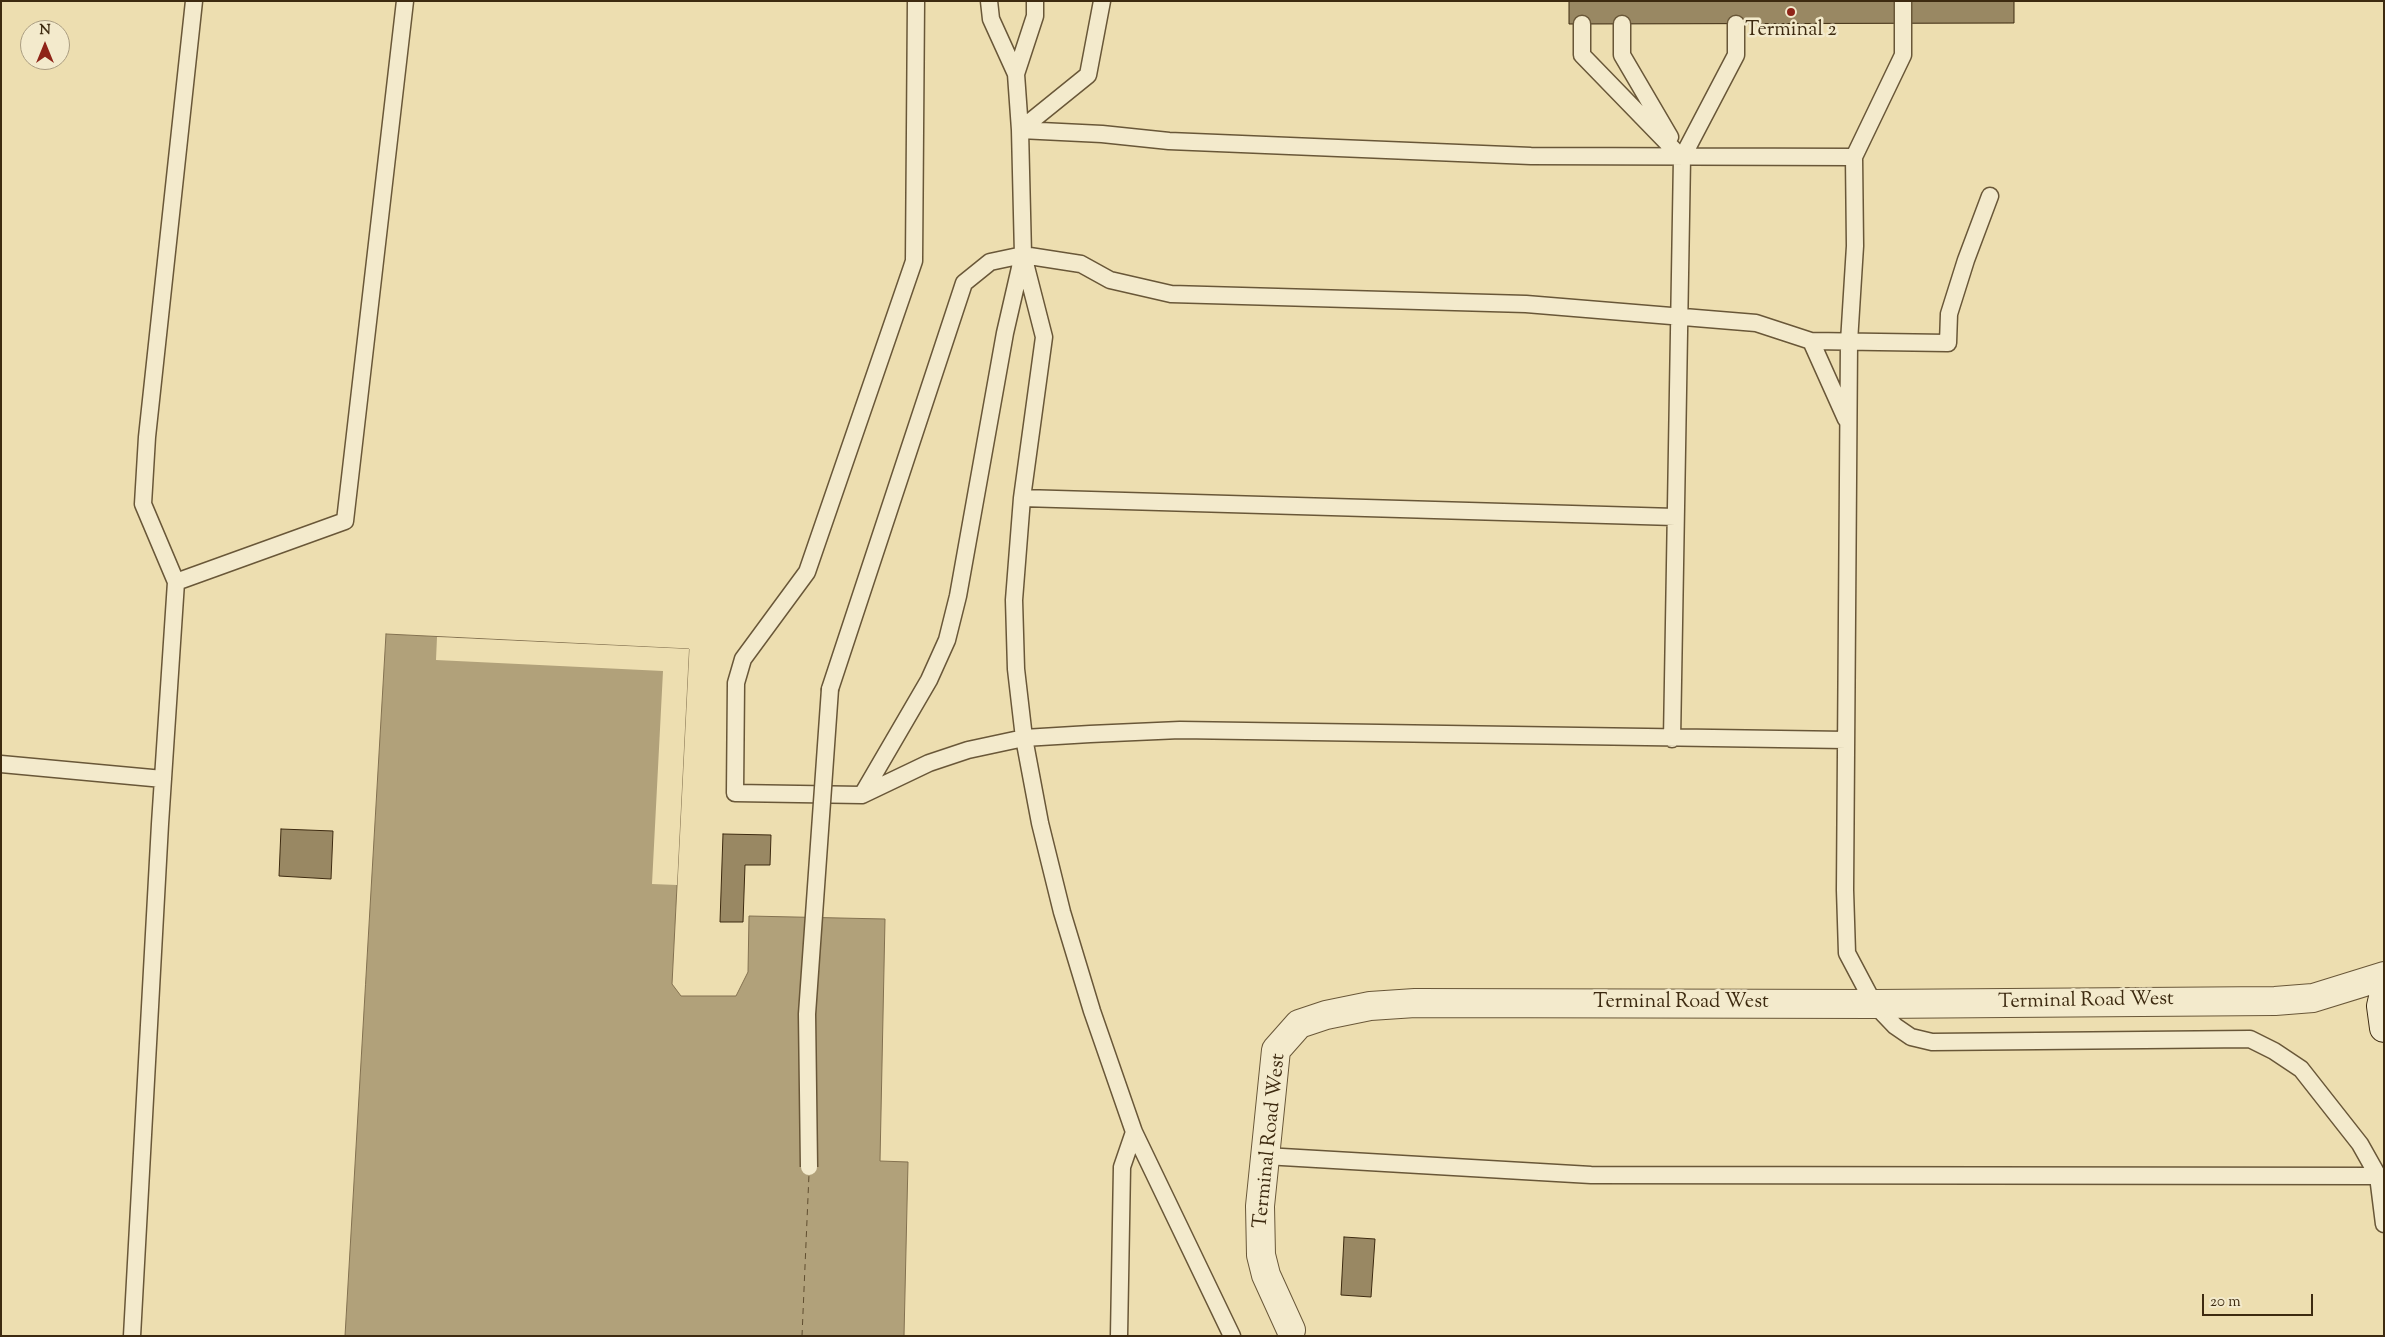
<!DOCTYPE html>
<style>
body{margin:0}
#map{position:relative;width:2385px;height:1337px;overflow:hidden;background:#eddeb0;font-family:"Sorts Mill Goudy",serif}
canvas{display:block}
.frame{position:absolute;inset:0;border:2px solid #3d2a10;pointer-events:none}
.north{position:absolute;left:20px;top:20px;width:50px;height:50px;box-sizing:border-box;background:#f3eacc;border:1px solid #aa9d81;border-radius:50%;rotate:0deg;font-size:14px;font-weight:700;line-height:20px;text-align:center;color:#3d2a10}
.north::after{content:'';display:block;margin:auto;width:18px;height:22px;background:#8f2418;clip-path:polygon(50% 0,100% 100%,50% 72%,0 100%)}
.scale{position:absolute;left:2202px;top:1294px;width:111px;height:22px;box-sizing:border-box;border:2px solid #3d2a10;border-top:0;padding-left:6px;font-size:15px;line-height:18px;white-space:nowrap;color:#3d2a10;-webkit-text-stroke:4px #f3eacc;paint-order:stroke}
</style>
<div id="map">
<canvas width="2385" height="1337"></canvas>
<div class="frame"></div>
<div class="north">N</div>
<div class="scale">20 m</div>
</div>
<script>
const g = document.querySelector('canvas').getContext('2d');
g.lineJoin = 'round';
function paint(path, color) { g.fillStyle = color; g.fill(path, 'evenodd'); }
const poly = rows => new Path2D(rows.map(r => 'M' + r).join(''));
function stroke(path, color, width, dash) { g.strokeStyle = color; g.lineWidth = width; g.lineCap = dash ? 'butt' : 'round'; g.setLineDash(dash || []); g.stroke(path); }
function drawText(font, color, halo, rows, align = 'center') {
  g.font = font + ' "Sorts Mill Goudy",serif'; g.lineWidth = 5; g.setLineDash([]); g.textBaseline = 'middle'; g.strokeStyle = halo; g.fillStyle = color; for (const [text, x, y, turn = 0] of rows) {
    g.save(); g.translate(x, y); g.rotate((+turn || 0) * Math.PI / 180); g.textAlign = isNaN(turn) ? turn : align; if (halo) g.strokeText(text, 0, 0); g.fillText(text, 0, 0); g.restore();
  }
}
const water = poly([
 [386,634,689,649,672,984,681,996,736,996,748,972,749,916,885,919,880,1161,908,1162,904,1336,345,1336,386,634]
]);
paint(water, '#b1a17a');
stroke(water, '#837150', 1);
paint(poly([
 [437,637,689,649,677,885,652,884,663,671,436,660]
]), '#eddeb0');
stroke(poly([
 [802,1336,809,1174]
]), '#604e30', 1, [6, 5]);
const building = poly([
 [1569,1,2014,1,2014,23,1569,24,1569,1],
 [281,829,333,831,331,879,279,876,281,829],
 [723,834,771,835,770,865,745,865,743,922,720,922,723,834],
 [1344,1237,1375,1239,1371,1297,1341,1295,1344,1237]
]);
paint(building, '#998863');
stroke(building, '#3d2a10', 1);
const lane = poly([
 [916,1,914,261,807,572,743,659,736,683,735,793,862,795,929,763,968,750,1024,738,1090,734,1180,730,1846,740],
 [989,1,991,19,1016,74,1020,130,1023,255,1044,337,1022,498,1014,600,1016,669,1024,738,1040,823,1062,912,1092,1011,1134,1132,1232,1336],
 [1582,24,1582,55,1682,158],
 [1622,24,1622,55,1670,137],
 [1016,74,1035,16,1035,1],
 [1020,130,1102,134,1169,141,1531,156,1854,157,1903,55,1903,1],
 [1020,130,1088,75,1102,1],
 [1854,157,1855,246,1849,342,1845,890,1847,953,1874,1004,1895,1026,1911,1037,1932,1042,2250,1039,2274,1051,2301,1069,2360,1144,2378,1176,2384,1224],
 [1811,341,1846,419],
 [1022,498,1675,517],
 [176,582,345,521,405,1],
 [830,689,964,283,990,262,1023,255,1081,264,1110,280,1171,294,1526,304,1756,323,1811,341,1948,343,1949,314,1966,260,1990,196],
 [1672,739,1682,158,1736,55,1736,24],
 [1,764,163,779],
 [862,795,929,680,947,640,958,596,1005,333,1022,259],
 [1265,1156,1591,1175,2378,1176],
 [132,1336,160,824,176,582,143,504,147,437,194,1],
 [1119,1336,1122,1167,1134,1132]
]);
const street = poly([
 [1291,1330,1266,1275,1261,1255,1260,1206,1276,1050,1299,1024,1326,1015,1370,1006,1415,1003,1874,1004,2275,1001,2313,998,2384,976]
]);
const secondary = poly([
 [2384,993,2381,1006,2384,1028]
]);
stroke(lane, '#695738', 19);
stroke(street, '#695738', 30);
stroke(secondary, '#3d2a10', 30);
stroke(lane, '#f3eacc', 16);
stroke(street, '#f3eacc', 28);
stroke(secondary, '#f3eacc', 28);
const laneBridge = poly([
 [809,1167,807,1014,830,689]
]);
stroke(laneBridge, '#695738', 19, []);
stroke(laneBridge, '#f3eacc', 16);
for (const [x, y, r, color] of [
 [1791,12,5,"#8f2418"]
]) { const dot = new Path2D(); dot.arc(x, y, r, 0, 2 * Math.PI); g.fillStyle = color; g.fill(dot); stroke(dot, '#f3eacc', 2); }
drawText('20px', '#3d2a10', '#f3eacc', [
 ["Terminal 2",1791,32]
]);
drawText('20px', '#3d2a10', '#f3eacc', [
 ["Terminal Road West",2086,1002,-1],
 ["Terminal Road West",1681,1004],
 ["Terminal Road West",1271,1141,-84]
]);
</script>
